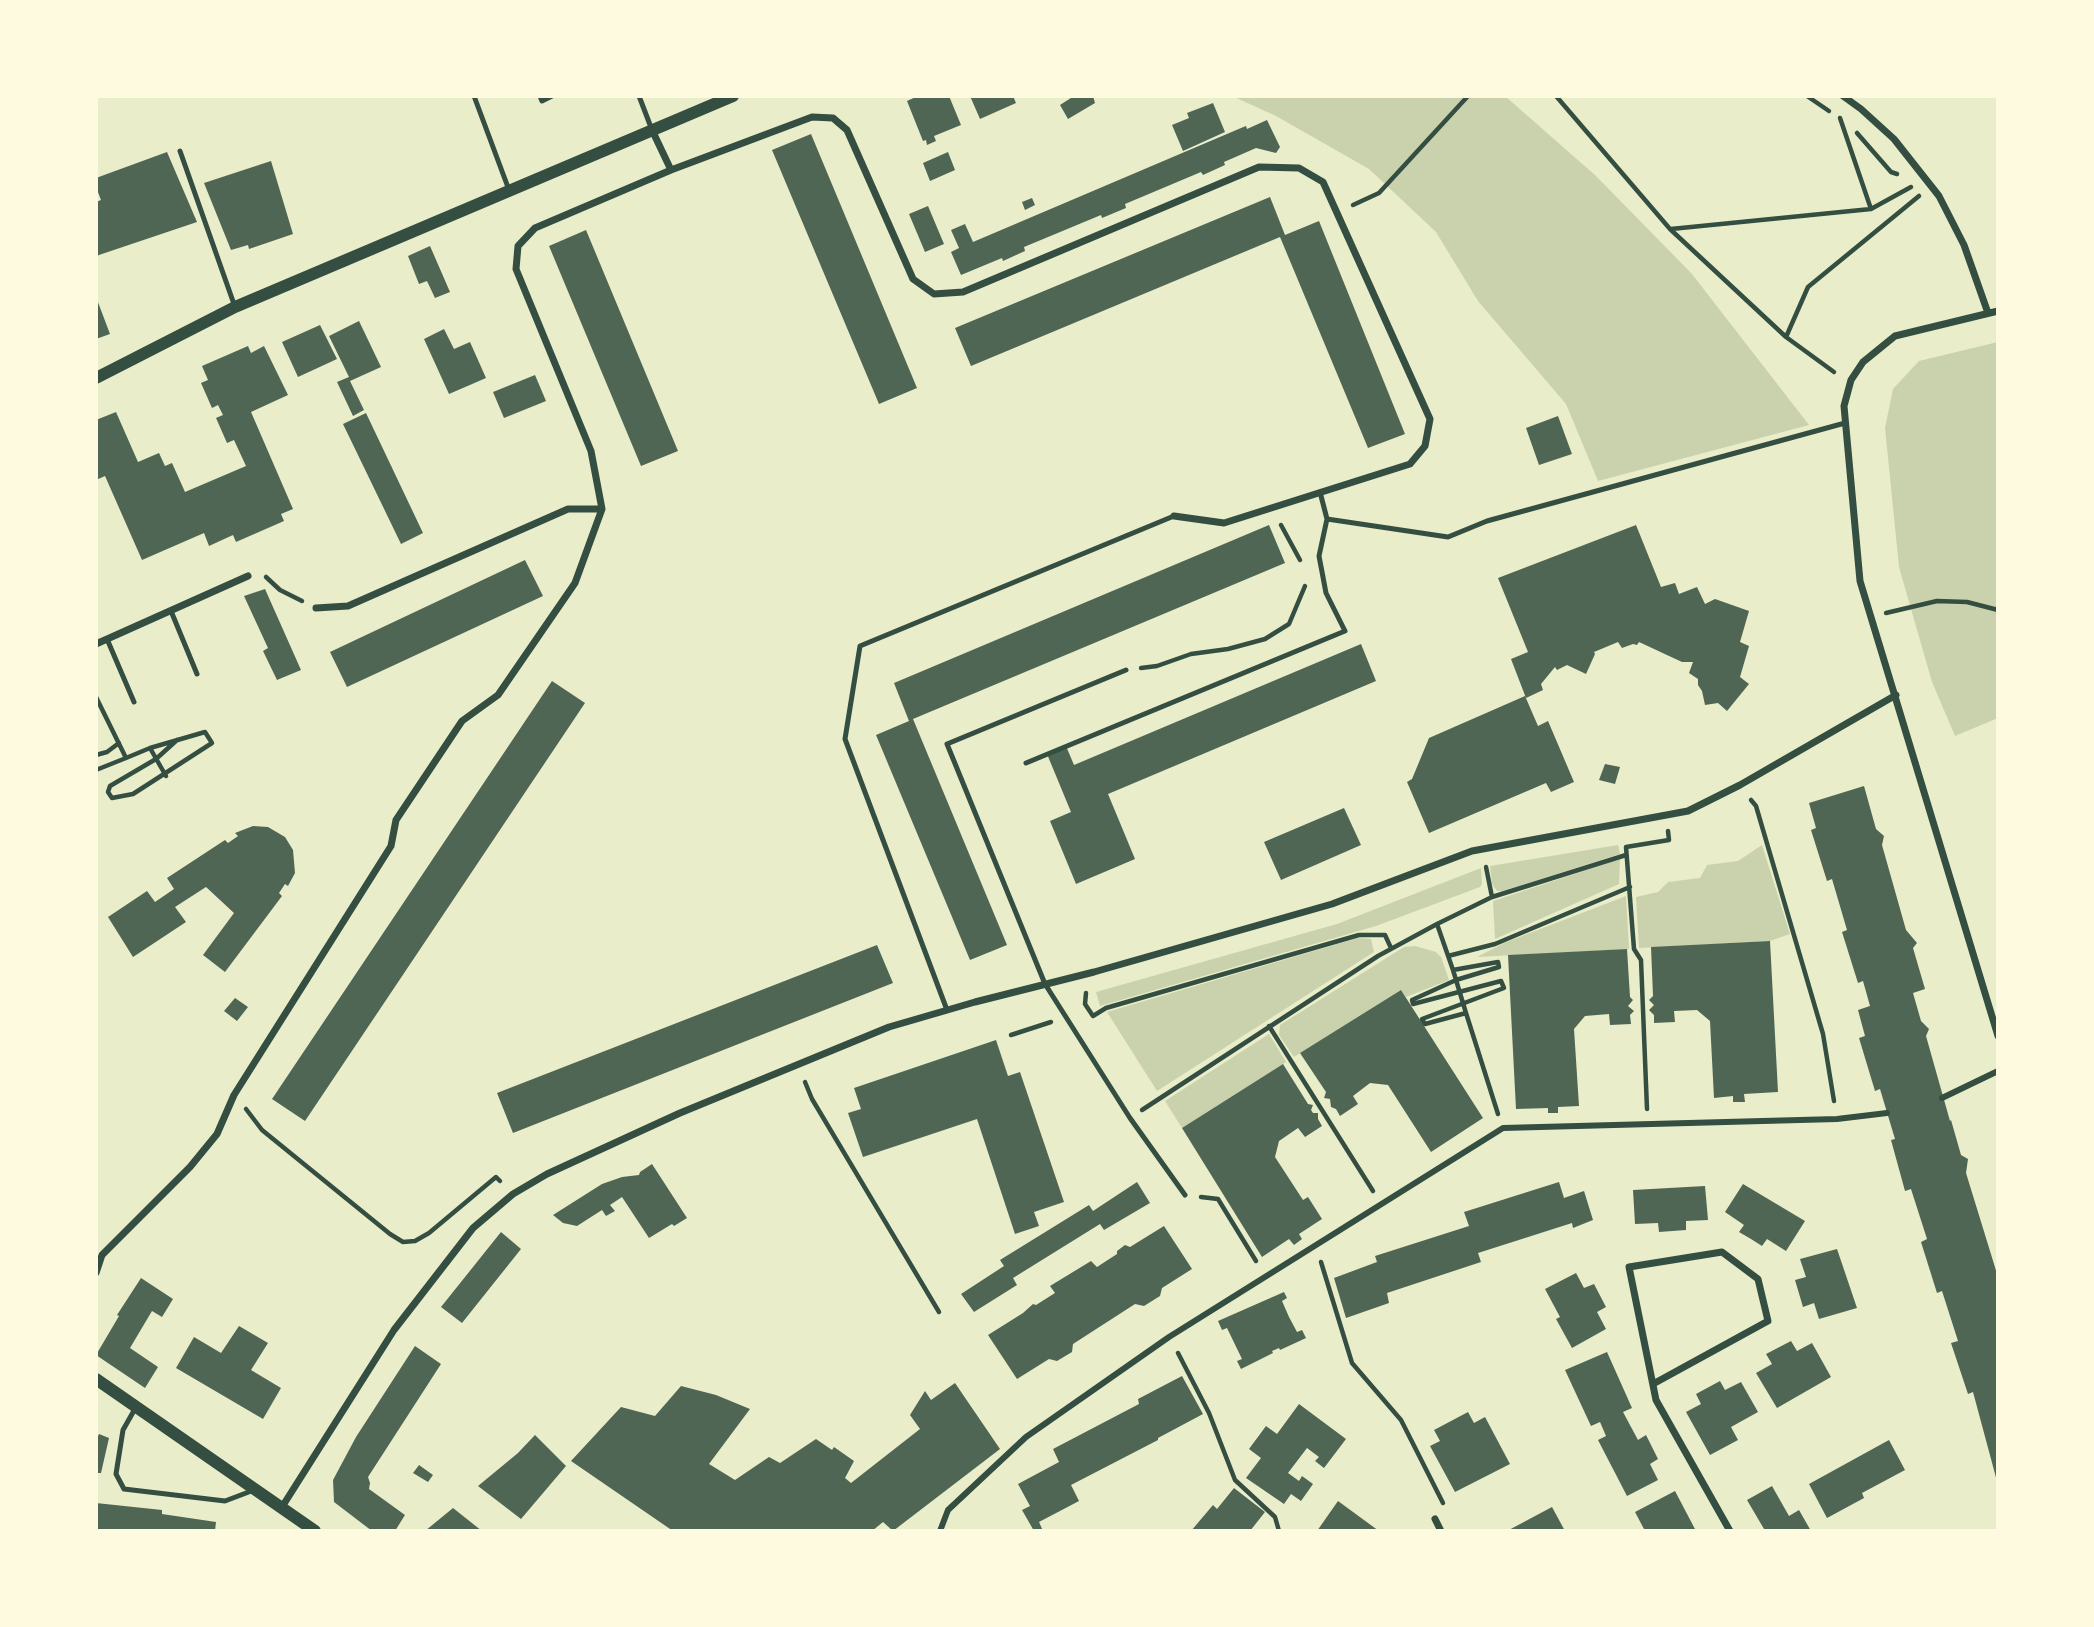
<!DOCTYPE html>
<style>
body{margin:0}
#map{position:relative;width:2094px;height:1627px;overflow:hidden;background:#e9edc9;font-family:"Nunito Sans",sans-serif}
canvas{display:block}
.frame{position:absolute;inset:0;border:98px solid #fefae0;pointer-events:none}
</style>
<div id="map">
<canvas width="2094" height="1627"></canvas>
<div class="frame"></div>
</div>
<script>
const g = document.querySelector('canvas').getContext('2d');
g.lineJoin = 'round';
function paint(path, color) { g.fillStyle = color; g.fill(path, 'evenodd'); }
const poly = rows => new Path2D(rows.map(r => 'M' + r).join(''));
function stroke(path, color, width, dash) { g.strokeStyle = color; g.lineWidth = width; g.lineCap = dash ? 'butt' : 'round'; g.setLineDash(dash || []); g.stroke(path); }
paint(poly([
 [1232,96,1505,96,1596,176,1692,274,1809,425,1598,481,1566,404,1478,301,1436,232,1369,169,1276,116],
 [1998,342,1998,718,1955,736,1932,682,1899,567,1885,428,1893,389,1919,361],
 [1618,845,1620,854,1503,891,1497,891,1492,884,1490,866],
 [1762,845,1790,934,1770,941,1639,948,1636,897,1658,892,1668,882,1700,878,1707,865,1738,861],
 [1620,859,1619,884,1495,939,1493,901],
 [1481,868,1482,884,1480,887,1376,926,1100,1006,1096,992,1337,924],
 [1626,896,1629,949,1477,957,1504,943],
 [1358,938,1371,939,1374,952,1157,1091,1107,1012],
 [1415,946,1436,952,1441,957,1449,980,1406,997,1401,990,1294,1057,1279,1035,1280,1025,1404,947],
 [1269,1034,1286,1062,1182,1128,1165,1101]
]), '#cad2ad');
paint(poly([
 [918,96,949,96,961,125,934,136,936,141,927,145,926,140,923,141,907,101],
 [970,96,1013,96,1016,103,980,119],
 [1074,96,1093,96,1095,103,1068,119,1060,105],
 [1213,103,1225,132,1183,151,1172,125,1189,118,1187,113],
 [1267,120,1280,147,1276,153,1256,148,1224,162,1225,165,1203,175,1201,172,1125,204,1126,208,1102,218,1101,215,1024,247,1025,251,1003,261,1002,258,961,275,951,252,959,248,951,230,965,224,973,242,1241,128,1246,126,1247,129],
 [811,134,917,388,879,404,772,150],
 [167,152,197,222,96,256,96,202,101,200,96,187,96,178],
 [948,152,955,170,930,181,923,163],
 [271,161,293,234,249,249,248,245,231,250,204,183],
 [1270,197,1285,235,1319,221,1405,434,1368,448,1280,237,971,366,955,328],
 [1032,198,1035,205,1025,210,1022,202],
 [928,206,944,244,925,252,909,214],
 [586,230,678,451,641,466,549,246],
 [430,246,450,292,435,298,427,281,419,284,408,256],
 [96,297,110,334,96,339],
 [359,321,381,367,350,381,364,410,353,416,337,382,349,377,329,336],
 [320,325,337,359,298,377,282,342],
 [444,329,454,349,470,342,486,378,449,394,424,339],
 [248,346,251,353,264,346,288,395,251,412,293,509,281,514,284,521,236,542,233,535,209,546,204,533,142,560,105,476,96,480,96,420,116,412,138,462,159,453,165,466,172,463,185,492,246,466,234,440,227,443,216,418,223,415,218,405,212,408,201,383,208,380,202,366],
 [535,375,546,401,504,418,493,392],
 [366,413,423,533,401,544,343,424],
 [1558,416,1572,454,1539,465,1526,428],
 [1269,525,1285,563,913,719,1007,945,970,960,876,735,909,721,894,683],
 [1636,525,1661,587,1675,583,1679,594,1697,587,1705,604,1715,599,1749,611,1740,642,1749,646,1740,677,1749,684,1727,711,1718,703,1705,705,1702,691,1698,685,1698,679,1689,673,1693,662,1682,662,1639,642,1637,645,1633,644,1622,648,1618,642,1594,652,1595,654,1586,674,1567,665,1557,670,1555,667,1541,684,1543,690,1526,698,1511,659,1528,652,1498,578],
 [525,560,543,596,347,687,330,652],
 [265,589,301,670,277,680,263,651,268,648,244,596],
 [1361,644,1376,681,1108,794,1135,859,1076,884,1050,821,1071,812,1047,754,1066,746,1074,765],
 [552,681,585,703,305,1121,272,1099],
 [1525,696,1538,726,1548,721,1574,782,1551,792,1546,783,1429,833,1407,782,1412,779,1429,738],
 [1605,764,1620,767,1615,784,1599,780],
 [1864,786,1876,829,1884,836,1882,845,1906,930,1917,943,1913,948,1925,989,1913,993,1921,1021,1929,1029,1926,1036,1950,1121,1951,1120,1961,1155,1968,1159,1966,1173,1998,1277,1998,1485,1973,1392,1968,1394,1951,1343,1958,1341,1942,1291,1937,1293,1921,1242,1927,1239,1911,1189,1905,1191,1891,1140,1895,1139,1880,1089,1875,1091,1859,1038,1865,1036,1858,1010,1870,1006,1863,981,1858,983,1842,932,1847,930,1832,879,1827,881,1811,830,1816,828,1809,803],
 [1344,808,1361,845,1281,880,1264,842],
 [253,826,268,827,285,837,293,850,295,873,288,886,285,884,279,893,282,896,225,972,203,955,234,913,206,887,175,907,186,922,133,957,108,917,147,891,155,902,174,889,167,878,225,840,228,843,238,836,235,833],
 [1770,941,1778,1092,1744,1094,1745,1102,1733,1102,1733,1096,1714,1098,1710,1021,1697,1010,1674,1011,1675,1022,1654,1023,1654,1015,1649,1010,1654,1005,1649,1000,1653,996,1651,947],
 [877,945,893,983,513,1133,497,1093],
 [1627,949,1630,997,1633,1000,1628,1006,1634,1011,1630,1015,1631,1024,1610,1025,1609,1014,1585,1016,1574,1029,1579,1106,1558,1107,1558,1113,1548,1113,1548,1108,1516,1109,1508,955],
 [1401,990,1483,1118,1431,1152,1388,1085,1370,1083,1353,1096,1358,1104,1340,1116,1336,1109,1331,1107,1330,1099,1324,1098,1326,1092,1300,1053],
 [235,998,248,1007,237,1021,224,1011],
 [996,1040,1008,1076,1020,1072,1064,1202,1034,1212,1039,1226,1015,1234,977,1119,863,1157,848,1113,861,1109,854,1088],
 [1283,1064,1308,1104,1313,1105,1311,1110,1313,1113,1318,1113,1318,1119,1322,1126,1305,1137,1298,1128,1279,1141,1275,1157,1303,1200,1308,1197,1322,1219,1299,1234,1302,1239,1294,1245,1289,1239,1262,1257,1182,1128],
 [652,1164,687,1218,674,1226,672,1224,649,1238,622,1197,610,1205,615,1211,606,1216,602,1210,577,1226,563,1223,553,1215,602,1184,622,1177,639,1175,640,1172],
 [1137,1182,1150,1203,1104,1230,1100,1224,1013,1278,1017,1285,974,1312,961,1294,1004,1266,1000,1260,1089,1205,1093,1211],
 [1559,1182,1564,1198,1584,1191,1593,1220,1573,1228,1572,1223,1478,1253,1481,1262,1387,1293,1389,1303,1346,1318,1334,1278,1377,1262,1375,1256,1469,1226,1464,1212],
 [1743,1184,1805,1221,1786,1251,1767,1239,1762,1246,1751,1239,1739,1232,1744,1225,1725,1212],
 [1705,1186,1708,1220,1686,1221,1686,1230,1659,1232,1658,1223,1635,1224,1633,1190],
 [1164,1226,1192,1269,1162,1288,1160,1296,1144,1306,1135,1304,1073,1344,1072,1352,1057,1361,1049,1359,1017,1379,988,1335,1023,1313,1033,1304,1036,1305,1055,1293,1050,1286,1091,1261,1097,1267,1117,1254,1117,1251,1125,1245,1130,1247],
 [501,1232,521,1249,462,1323,441,1307],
 [1837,1249,1857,1308,1819,1319,1814,1303,1803,1307,1795,1280,1806,1277,1800,1259],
 [1576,1273,1584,1288,1594,1284,1606,1307,1597,1312,1606,1329,1572,1348,1556,1319,1560,1317,1545,1289],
 [141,1278,173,1299,162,1317,152,1311,130,1348,158,1367,145,1388,96,1355,119,1316,117,1315],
 [1284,1292,1287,1298,1282,1301,1289,1317,1297,1332,1302,1330,1306,1338,1280,1350,1279,1348,1272,1351,1273,1353,1241,1369,1237,1361,1242,1359,1227,1328,1222,1330,1218,1321],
 [239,1326,268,1343,251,1370,281,1388,263,1419,176,1368,194,1337,221,1353],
 [1791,1341,1797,1351,1812,1343,1831,1377,1777,1408,1756,1373,1772,1364,1766,1354],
 [415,1346,441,1364,368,1477,370,1483,369,1489,405,1515,395,1531,372,1531,334,1502,333,1480,356,1437],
 [1607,1352,1632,1408,1623,1412,1638,1440,1646,1435,1658,1459,1650,1464,1658,1480,1627,1496,1598,1440,1606,1436,1600,1422,1591,1426,1565,1370],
 [1182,1376,1203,1414,1158,1438,1158,1440,1071,1485,1079,1501,1039,1522,1043,1531,1034,1531,1022,1510,1030,1506,1018,1484,1059,1462,1053,1449,1139,1404,1138,1399],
 [1720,1381,1725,1390,1741,1382,1758,1412,1731,1427,1738,1440,1710,1455,1686,1412,1701,1404,1696,1394],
 [955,1383,1000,1449,893,1531,883,1522,872,1531,673,1531,571,1461,621,1407,655,1416,681,1386,716,1395,750,1409,709,1464,735,1480,769,1457,780,1463,816,1439,832,1450,834,1447,854,1461,845,1478,851,1483,920,1429,910,1415,925,1391,931,1400],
 [1299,1404,1346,1439,1324,1468,1315,1461,1319,1457,1307,1448,1288,1473,1299,1481,1302,1476,1313,1484,1301,1501,1291,1494,1284,1504,1246,1478,1261,1458,1249,1449,1266,1426,1277,1434],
 [1468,1412,1474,1423,1485,1417,1510,1464,1455,1492,1430,1446,1440,1441,1434,1430],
 [99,1434,109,1438,101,1473,96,1473,96,1440],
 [535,1435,566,1466,521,1519,478,1486,518,1453],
 [1889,1440,1905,1470,1862,1493,1864,1498,1827,1518,1809,1484],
 [419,1465,433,1475,428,1482,413,1473],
 [1772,1486,1789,1516,1799,1510,1811,1531,1760,1531,1764,1529,1747,1500],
 [1234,1488,1265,1512,1250,1531,1191,1531,1213,1505,1217,1509],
 [1675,1491,1696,1531,1645,1531,1635,1512],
 [1338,1501,1379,1531,1317,1531],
 [96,1503,162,1510,162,1514,216,1522,215,1531,96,1531],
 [1552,1507,1565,1531,1507,1531],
 [453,1508,482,1531,425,1531]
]), '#4f6655');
stroke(poly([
 [1556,96,1670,229,1786,337,1834,372],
 [1807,96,1829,111],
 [1840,118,1871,209],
 [1857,133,1891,172,1897,174],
 [1353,205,1379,193,1468,96],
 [1671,229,1871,209,1911,187],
 [1786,337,1808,287,1919,196],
 [1281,525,1300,560],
 [266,577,280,590,302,601],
 [1886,613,1937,601,1967,602,1998,610],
 [1141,668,1157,666,1191,654,1228,649,1265,639,1289,624,1305,586],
 [96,697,126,758,150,748,166,776],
 [150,748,205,732,212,743,133,794,112,798,108,792,110,786,156,759,177,740],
 [96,755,107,752,119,743],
 [96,770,126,758],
 [1751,800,1756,806,1823,1034,1834,1101],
 [1486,867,1492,897],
 [1437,924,1492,897,1626,855],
 [1448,956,1495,944,1630,887],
 [1453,970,1466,1013],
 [1086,993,1085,1004,1093,1016,1106,1008,1359,935,1385,935,1391,948],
 [1269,1026,1373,1191],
 [1011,1035,1051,1022],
 [805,1082,812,1099,939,1312],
 [246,1109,262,1130,390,1234,403,1242,415,1241,429,1233,496,1177,500,1181],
 [1647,1109,1641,960,1634,949,1626,847,1669,840,1668,831],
 [1142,1110,1378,956,1437,924,1453,970,1498,962,1499,967,1456,980,1412,1000,1413,1004,1501,981,1504,988,1422,1019,1425,1024,1466,1013,1498,1114],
 [1201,1197,1218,1199,1256,1261],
 [1321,1262,1352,1363,1401,1420,1443,1503],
 [1178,1353,1209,1413,1235,1480,1275,1517,1279,1531]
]), '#344e41', 4.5);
stroke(poly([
 [474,96,509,190],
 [540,96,542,101,552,96],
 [639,96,652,130],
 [180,151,235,307],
 [1327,519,1448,537,1487,521,1845,423],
 [171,611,197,674],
 [107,639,134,702],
 [1126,670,947,744,1045,984,1130,1118,1185,1195],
 [1026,763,1345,631,1326,593,1319,556,1327,519,1320,492],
 [947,1010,845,739,860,646,1174,516],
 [136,1407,123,1430,116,1474,124,1489,225,1501,254,1490]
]), '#344e41', 5);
stroke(poly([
 [1942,1098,1998,1071],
 [940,1531,948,1510,1026,1437,1169,1337,1503,1128,1837,1119,1887,1113]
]), '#344e41', 6);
stroke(poly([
 [1843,96,1861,109,1894,139,1939,196,1964,245,1988,313],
 [652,130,671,170],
 [1998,311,1895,336,1863,362,1851,380,1844,406,1860,581,1998,1036],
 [316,608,348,606,568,509,602,509],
 [96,644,248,576],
 [96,1273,102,1255,190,1167,217,1134,234,1095,391,846,396,820,462,721,498,695,575,583,602,509,591,451,516,269,518,246,535,228,671,170,812,117,833,118,847,130,913,279,934,294,963,292,1259,167,1299,168,1323,182,1430,419,1425,446,1410,464,1224,523,1174,516],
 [1653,1384,1768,1321,1758,1279,1722,1252,1629,1267,1656,1400,1730,1531],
 [282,1507,394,1330,473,1228,513,1194,547,1174,680,1113,889,1027,975,1002,1094,972,1332,904,1472,851,1688,811,1740,785,1896,695],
 [1435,1519,1441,1531]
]), '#344e41', 7);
stroke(poly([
 [96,378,235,307,733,96],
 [96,1379,315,1531]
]), '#344e41', 12);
</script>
